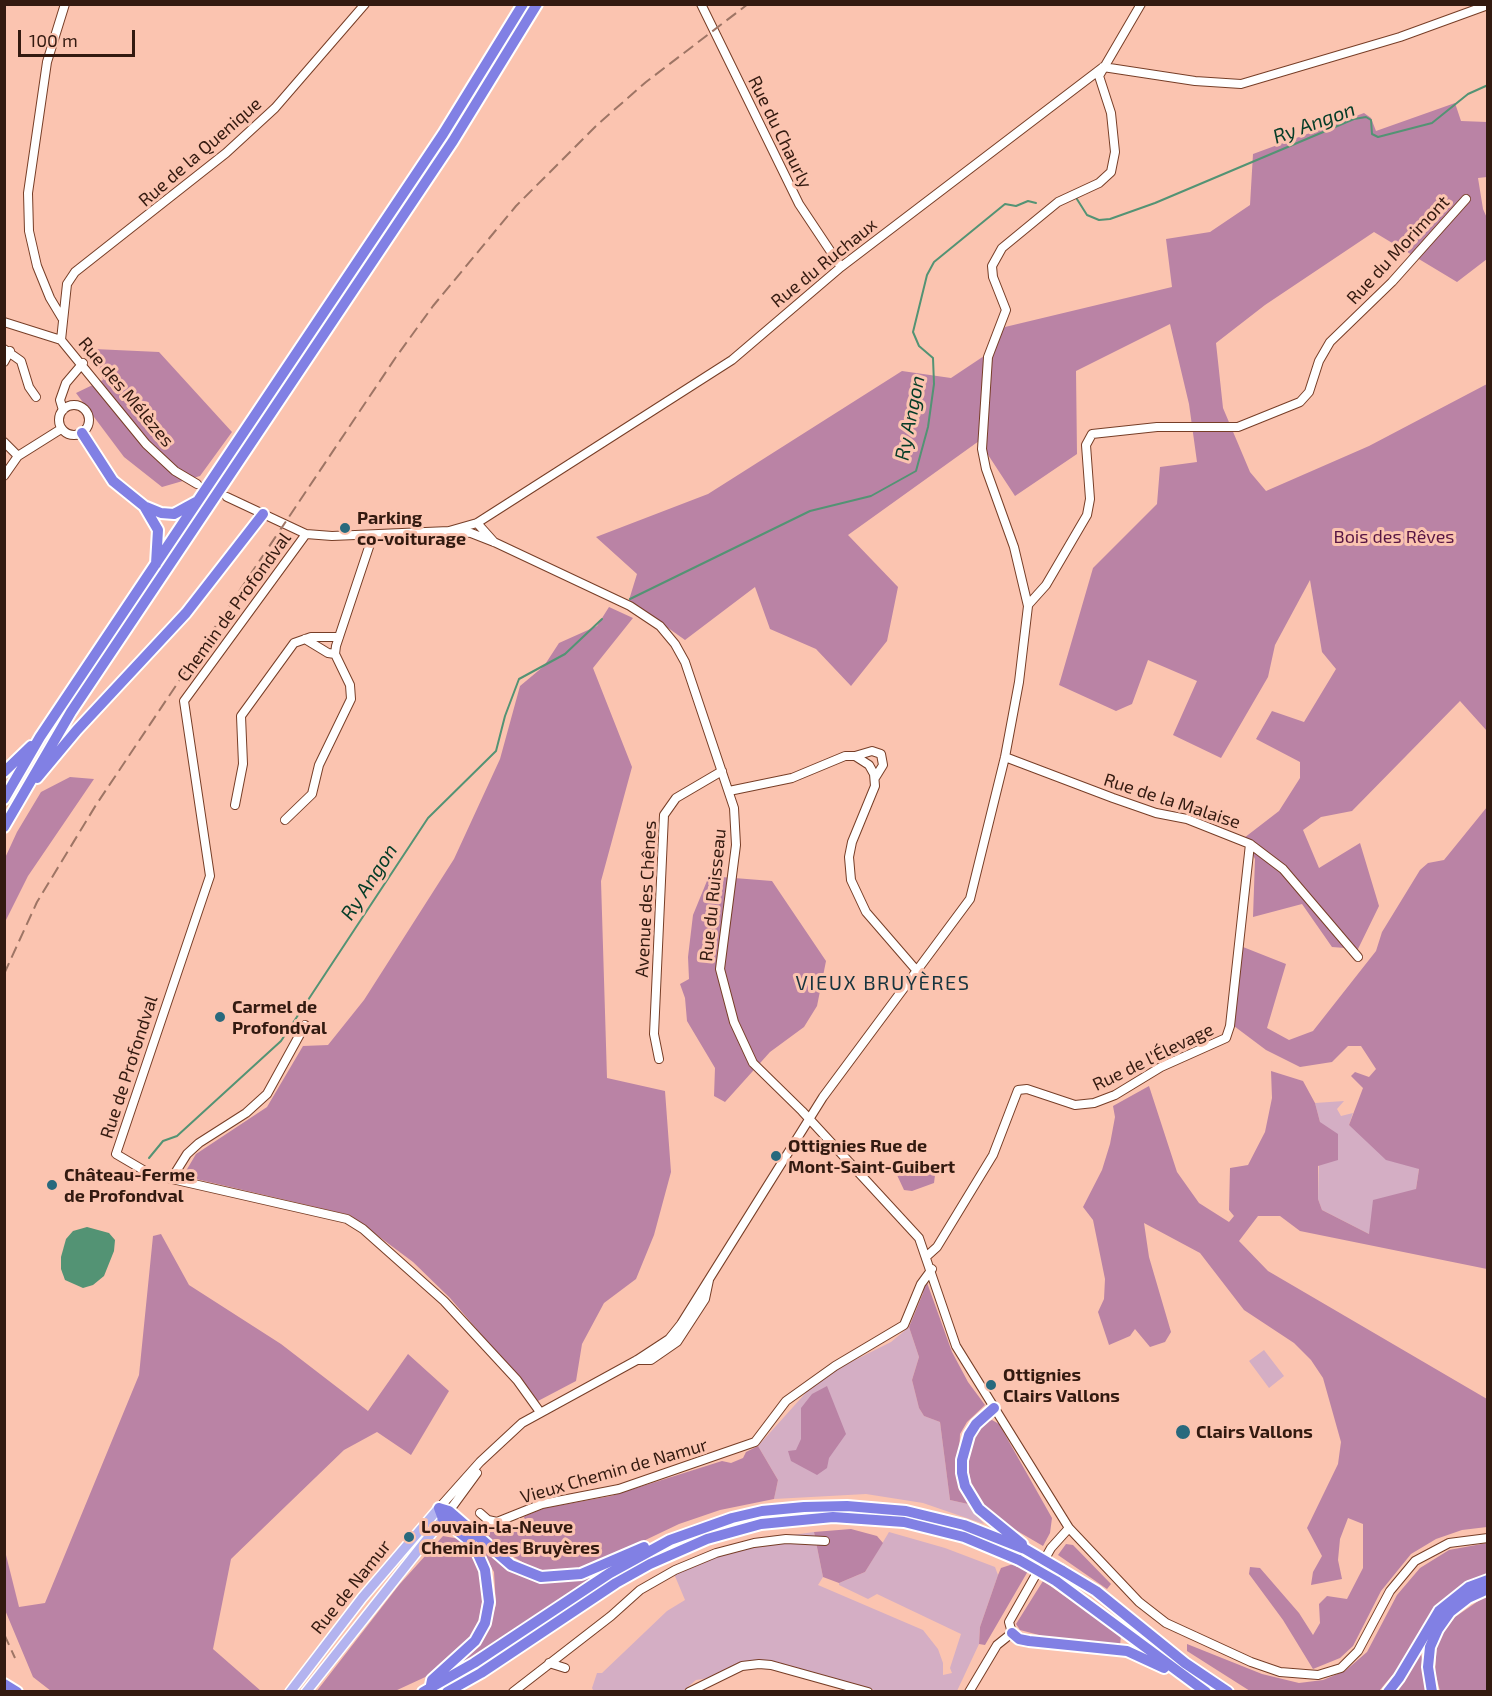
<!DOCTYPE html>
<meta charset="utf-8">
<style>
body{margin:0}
#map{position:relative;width:1492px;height:1696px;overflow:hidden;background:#fbc4b0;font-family:"Exo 2",sans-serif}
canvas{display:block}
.frame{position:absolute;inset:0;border:6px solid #331a10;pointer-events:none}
.scale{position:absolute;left:18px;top:30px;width:117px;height:27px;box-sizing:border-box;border:3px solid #331a10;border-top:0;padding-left:8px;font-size:18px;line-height:21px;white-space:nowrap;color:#331a10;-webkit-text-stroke:4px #fbc4b0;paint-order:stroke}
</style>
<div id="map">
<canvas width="1492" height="1696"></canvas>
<div class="frame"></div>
<div class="scale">100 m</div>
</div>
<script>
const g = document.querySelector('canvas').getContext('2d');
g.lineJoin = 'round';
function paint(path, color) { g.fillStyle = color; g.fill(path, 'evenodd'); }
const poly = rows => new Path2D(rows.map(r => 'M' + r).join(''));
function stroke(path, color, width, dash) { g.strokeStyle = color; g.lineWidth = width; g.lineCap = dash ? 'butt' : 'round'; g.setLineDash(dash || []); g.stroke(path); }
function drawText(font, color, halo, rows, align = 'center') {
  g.font = font + ' "Exo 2",sans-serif'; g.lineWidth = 6; g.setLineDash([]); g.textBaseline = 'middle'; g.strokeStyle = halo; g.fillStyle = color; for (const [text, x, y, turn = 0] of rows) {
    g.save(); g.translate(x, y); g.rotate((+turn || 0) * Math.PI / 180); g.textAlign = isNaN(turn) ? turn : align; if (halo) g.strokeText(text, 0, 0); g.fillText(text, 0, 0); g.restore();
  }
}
paint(poly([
 [1344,1101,1337,1109,1341,1116,1353,1113,1349,1125,1419,1169,1416,1189,1369,1234,1322,1210,1318,1199,1320,1122,1315,1103],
 [909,1327,919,1357,912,1380,919,1408,924,1416,940,1422,950,1500,968,1504,984,1524,923,1503,866,1494,774,1499,778,1480,758,1446,811,1387,837,1369,891,1342],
 [1264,1350,1284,1376,1269,1388,1249,1361],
 [814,1532,823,1577,818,1585,923,1630,938,1649,943,1663,943,1675,952,1673,950,1668,961,1634,877,1594,868,1599,839,1585,839,1583,865,1572,889,1532,945,1548,995,1567,998,1575,980,1627,979,1644,957,1691,878,1691,791,1668,742,1664,709,1678,696,1680,683,1691,594,1692,592,1688,597,1673,602,1673,667,1611,685,1600,672,1569,712,1551,742,1542]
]), '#d4aec4');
paint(poly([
 [1455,103,1461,121,1487,122,1487,177,1478,178,1483,209,1487,218,1487,259,1457,282,1374,232,1265,305,1216,343,1223,408,1250,472,1266,491,1369,446,1487,384,1487,731,1460,701,1352,811,1321,817,1303,830,1319,868,1360,843,1379,906,1358,949,1332,947,1302,904,1253,917,1255,859,1244,838,1279,811,1300,778,1300,762,1256,739,1272,711,1304,722,1336,669,1322,652,1310,580,1275,645,1268,677,1221,758,1173,735,1197,681,1148,660,1132,704,1116,711,1059,685,1093,568,1157,504,1160,467,1197,462,1189,404,1170,324,1076,371,1077,454,1015,496,979,441,848,535,898,587,887,641,851,686,816,649,770,629,755,587,685,640,629,600,637,574,596,537,708,494,902,371,951,378,987,354,1005,327,1172,287,1166,239,1210,232,1250,205,1253,154,1364,113,1371,118,1376,131],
 [94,349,159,352,232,432,200,476,162,487,124,457,76,393,103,380],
 [609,607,633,618,593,668,632,767,601,881,607,1078,665,1091,671,1172,654,1235,636,1279,604,1303,582,1344,576,1381,538,1401,450,1298,413,1262,350,1215,183,1176,196,1154,267,1107,303,1046,328,1045,364,1000,454,859,500,759,520,686,544,666,559,643,597,626],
 [70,777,94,779,28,876,5,922,5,858,17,832,41,792],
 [1487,807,1487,1269,1300,1231,1280,1216,1258,1216,1239,1241,1268,1271,1487,1399,1487,1527,1462,1530,1436,1539,1411,1554,1381,1591,1353,1646,1340,1658,1313,1669,1283,1620,1249,1574,1250,1567,1260,1568,1299,1613,1313,1635,1320,1623,1319,1604,1327,1596,1347,1599,1363,1568,1363,1524,1348,1518,1340,1539,1338,1560,1342,1579,1311,1585,1313,1572,1322,1556,1307,1528,1338,1464,1341,1442,1323,1378,1311,1360,1294,1343,1244,1310,1200,1253,1144,1223,1149,1257,1171,1332,1165,1342,1150,1347,1135,1329,1130,1336,1109,1345,1098,1312,1104,1299,1105,1279,1093,1220,1083,1207,1102,1170,1110,1144,1115,1117,1113,1106,1149,1086,1177,1172,1199,1203,1229,1222,1234,1216,1229,1210,1230,1168,1248,1165,1265,1132,1272,1098,1271,1071,1303,1081,1315,1103,1320,1122,1338,1134,1338,1160,1318,1166,1318,1199,1322,1210,1369,1234,1373,1200,1416,1189,1419,1169,1386,1160,1349,1125,1363,1088,1351,1076,1355,1072,1369,1077,1376,1069,1361,1046,1348,1046,1332,1062,1300,1067,1266,1050,1234,1026,1243,947,1286,964,1267,1028,1289,1040,1313,1031,1376,951,1382,932,1420,870,1428,863,1444,860],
 [709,876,772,881,826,961,817,1006,804,1027,770,1052,725,1102,714,1096,715,1068,687,1021,685,998,680,984,689,979,688,957,693,915],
 [916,1160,935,1175,934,1183,912,1191,904,1190,897,1175,909,1161],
 [161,1234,189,1285,281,1344,368,1411,408,1354,449,1391,411,1455,377,1432,344,1450,231,1559,213,1649,261,1691,51,1691,33,1677,5,1610,5,1551,19,1607,45,1603,139,1375,153,1236],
 [925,1277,952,1352,968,1382,985,1405,967,1422,960,1434,958,1478,968,1504,950,1500,940,1422,924,1416,919,1408,912,1380,919,1357,909,1327,923,1293],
 [827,1386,846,1434,829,1458,827,1468,817,1475,791,1461,788,1451,796,1450,801,1439,801,1408,812,1394],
 [992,1420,999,1424,1052,1518,1050,1533,1043,1546,1002,1522,983,1507,972,1489,967,1463,970,1448,974,1433,985,1422],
 [758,1446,778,1480,774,1499,720,1510,679,1524,593,1565,561,1572,534,1569,507,1553,476,1529,479,1521,505,1530,520,1523,525,1516,545,1508,611,1496,722,1461,731,1463,743,1458,746,1452],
 [851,1529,877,1536,883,1543,865,1572,839,1583,823,1577,814,1532],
 [443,1536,460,1539,476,1561,484,1591,479,1620,471,1640,434,1673,395,1691,316,1692,399,1585],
 [1487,1543,1487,1576,1478,1578,1449,1596,1430,1616,1401,1665,1379,1691,1250,1691,1187,1651,1187,1644,1262,1674,1299,1683,1323,1680,1345,1671,1367,1652,1397,1595,1420,1568,1449,1550],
 [478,1544,518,1575,550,1583,595,1576,458,1666,486,1632,496,1605,494,1572],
 [1066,1544,1073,1545,1111,1584,1107,1589,1058,1555],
 [1013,1564,1028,1571,985,1645,979,1644,980,1627,998,1575,1001,1568],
 [1043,1581,1121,1635,1120,1646,1054,1639,1020,1630,1016,1624],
 [1487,1595,1487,1691,1440,1691,1435,1672,1437,1641,1455,1617],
 [1420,1650,1429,1691,1396,1692,1412,1666]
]), '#ba83a5');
paint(poly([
 [87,1227,109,1233,115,1240,114,1251,104,1276,93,1285,83,1288,65,1280,61,1269,61,1257,66,1239,73,1231]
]), '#539374');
stroke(poly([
 [1075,196,1087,215,1099,220,1110,219,1155,203,1354,119,1366,117,1371,120,1372,134,1378,137,1432,123,1468,94,1488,85],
 [630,599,810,511,871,496,916,471,928,427,934,384,933,358,919,346,913,332,927,275,934,262,1005,204,1016,206,1028,201,1036,203],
 [149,1158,163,1141,177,1136,281,1041,428,818,496,751,505,716,519,679,565,654,602,619]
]), '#539374', 2);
const minor = poly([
 [701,4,799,204,841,267],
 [1103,67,1195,81,1241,84,1400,37,1488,5],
 [62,318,50,298,37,266,29,231,28,193,47,62,65,4],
 [4,322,61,340,146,444,175,471,197,484],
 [61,340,67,284,75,272,226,153,275,108,365,4],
 [4,349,21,361,29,387,36,397],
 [4,362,10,351],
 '59 420a15 15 0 1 1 30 0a15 15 0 1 1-30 0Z',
 [63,410,60,400,66,383,83,363],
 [4,442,18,456],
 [4,476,18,456,61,429],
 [227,497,306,534,332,536,449,531,477,523,732,360,841,267,1102,68],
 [477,523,494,542],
 [449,531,471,533,494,542,630,606,660,626,675,644,685,662,734,808,736,845,720,969,734,1022,753,1063,802,1111,919,1238,956,1346,1069,1528,1139,1602,1166,1623,1251,1662,1280,1672,1318,1675,1341,1668,1358,1651,1390,1591,1415,1561,1449,1543,1488,1538],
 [306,534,184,701,210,876,116,1154,150,1174,347,1219,363,1229,444,1301,517,1380,540,1412],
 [1028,605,1046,585,1087,515,1090,499,1086,445,1092,434,1157,427,1238,427,1300,402,1309,392,1319,361,1330,342,1392,282,1466,199],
 [305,639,328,653,335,654],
 [855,756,872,751,881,754,883,765,875,778],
 [1005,757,1113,798,1156,813,1187,819,1250,844,1283,869,1358,957],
 [729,791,792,778,845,756,855,756,869,765,874,774,875,786,852,842,849,857,851,880,866,912,917,971],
 [235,805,243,764,241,716,294,643,311,637,339,637],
 [285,820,312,794,319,765,351,699,350,685,335,654,336,646,373,535],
 [659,1059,654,1034,664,815,676,798,722,771],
 [172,1178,187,1154,199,1143,246,1113,267,1094,305,1025],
 [927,1256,937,1247,993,1155,1018,1090,1027,1089,1075,1105,1094,1103,1115,1095,1161,1067,1226,1038,1230,1026,1250,844],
 [637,1360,651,1360,677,1342,705,1299,709,1280],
 [439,1508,480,1462,522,1423,637,1360,669,1339,681,1324,823,1097,970,899,1005,757,1019,682,1028,606,1014,547,986,469,982,449,988,357,1006,310,993,277,992,266,1002,248,1058,202,1099,183,1111,172,1115,152,1111,113,1099,76,1141,4],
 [480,1513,488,1520,497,1522,542,1504,619,1489,755,1442,786,1401,835,1366,904,1325,921,1284,932,1269],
 [447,1514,477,1473],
 [549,1663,565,1668],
 [513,1692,611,1616,640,1590,675,1570,716,1553,754,1543,786,1539,825,1541],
 [689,1692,742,1666,759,1664,771,1665,868,1692],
 [969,1692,997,1645,1012,1633,1009,1622,1051,1548,1069,1528]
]);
const major = poly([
 [290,1692,362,1598,439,1508],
 [306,1692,443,1519]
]);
const highway = poly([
 [82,433,113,481,144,506,161,513,174,514,196,502],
 [144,506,158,530,156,564],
 [4,772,31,746],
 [37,778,77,730,186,613,263,514],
 [4,799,40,737,443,134,523,4],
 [4,827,71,712,453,141,537,4],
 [994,1408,976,1424,969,1435,962,1460,962,1473,965,1486,979,1509,1022,1544],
 [439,1508,449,1511,511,1565,541,1577,581,1574,644,1547],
 [1061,1570,1096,1591,1185,1663,1228,1692],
 [1056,1581,1206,1692],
 [1012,1633,1019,1639,1029,1641,1127,1651,1164,1668],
 [4,1684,17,1692],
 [431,1685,432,1680,475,1641,485,1623,489,1602,485,1570,477,1552,469,1540,443,1519,439,1508],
 [423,1692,474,1663,610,1573,670,1540,732,1518,762,1511,804,1507,847,1506,906,1511,964,1525,1025,1549],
 [447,1692,481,1673,616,1583,650,1564,707,1539,761,1524,833,1517,904,1522,964,1537,1019,1560],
 [1388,1692,1399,1678,1439,1611,1469,1587,1488,1580],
 [1432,1692,1428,1667,1430,1647,1438,1629,1450,1612,1468,1598,1488,1589]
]);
stroke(minor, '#773e27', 10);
stroke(major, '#fff', 12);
stroke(highway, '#fff', 14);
stroke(minor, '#fff', 8);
stroke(major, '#b3b3ef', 9);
stroke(highway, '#8180e4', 10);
stroke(poly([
 [4,974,37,902,96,805,396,357,433,306,516,206,597,125,646,82,748,4],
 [4,1634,15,1658]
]), '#9e7565', 2, [12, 6]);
const highwayBridge = poly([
 [1025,1549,1061,1570],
 [1019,1560,1056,1581]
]);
stroke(highwayBridge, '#fff', 14, []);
stroke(highwayBridge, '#8180e4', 10);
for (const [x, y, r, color] of [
 [345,528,6,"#28697d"],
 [220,1017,6,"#28697d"],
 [776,1156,6,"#28697d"],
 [52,1185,6,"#28697d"],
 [991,1385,6,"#28697d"],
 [1183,1432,8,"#28697d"],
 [409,1537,6,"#28697d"]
]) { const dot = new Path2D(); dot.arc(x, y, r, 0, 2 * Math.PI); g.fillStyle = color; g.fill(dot); stroke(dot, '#fbc4b0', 2); }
drawText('18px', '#331a10', '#fbc4b0', [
 ["Rue du Chaurly",780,132,64],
 ["Rue de la Quenique",200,152,-41],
 ["Rue du Morimont",1398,250,-47],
 ["Rue du Ruchaux",824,263,-39],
 ["Rue des Mélèzes",126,392,50],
 ["Chemin de Profondval",234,607,-54],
 ["Rue de la Malaise",1172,801,18],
 ["Rue du Ruisseau",713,895,-84],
 ["Avenue des Chênes",646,899,-87],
 ["Rue de l'Élevage",1153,1057,-26],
 ["Rue de Profondval",129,1067,-72],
 ["Vieux Chemin de Namur",614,1471,-16],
 ["Rue de Namur",351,1587,-51]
]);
drawText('bold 18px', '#331a10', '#fbc4b0', [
 ["Parking",357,518],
 ["co-voiturage",357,539],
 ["Carmel de",232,1007],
 ["Profondval",232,1028],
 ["Ottignies Rue de",788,1146],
 ["Mont-Saint-Guibert",788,1167],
 ["Château-Ferme",64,1175],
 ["de Profondval",64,1196],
 ["Ottignies",1003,1375],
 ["Clairs Vallons",1003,1396],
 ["Clairs Vallons",1196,1432],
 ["Louvain-la-Neuve",421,1527],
 ["Chemin des Bruyères",421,1548]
], 'left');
drawText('18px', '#571544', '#fbc4b0', [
 ["Bois des Rêves",1394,537]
]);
drawText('italic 20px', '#043c27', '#fbc4b0', [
 ["Ry Angon",1314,123,-20],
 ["Ry Angon",910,418,-79],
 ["Ry Angon",369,882,-57]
]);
g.letterSpacing = '1.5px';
drawText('20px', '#16343e', '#fbc4b0', [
 ["VIEUX BRUYÈRES",883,983]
]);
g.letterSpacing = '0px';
</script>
